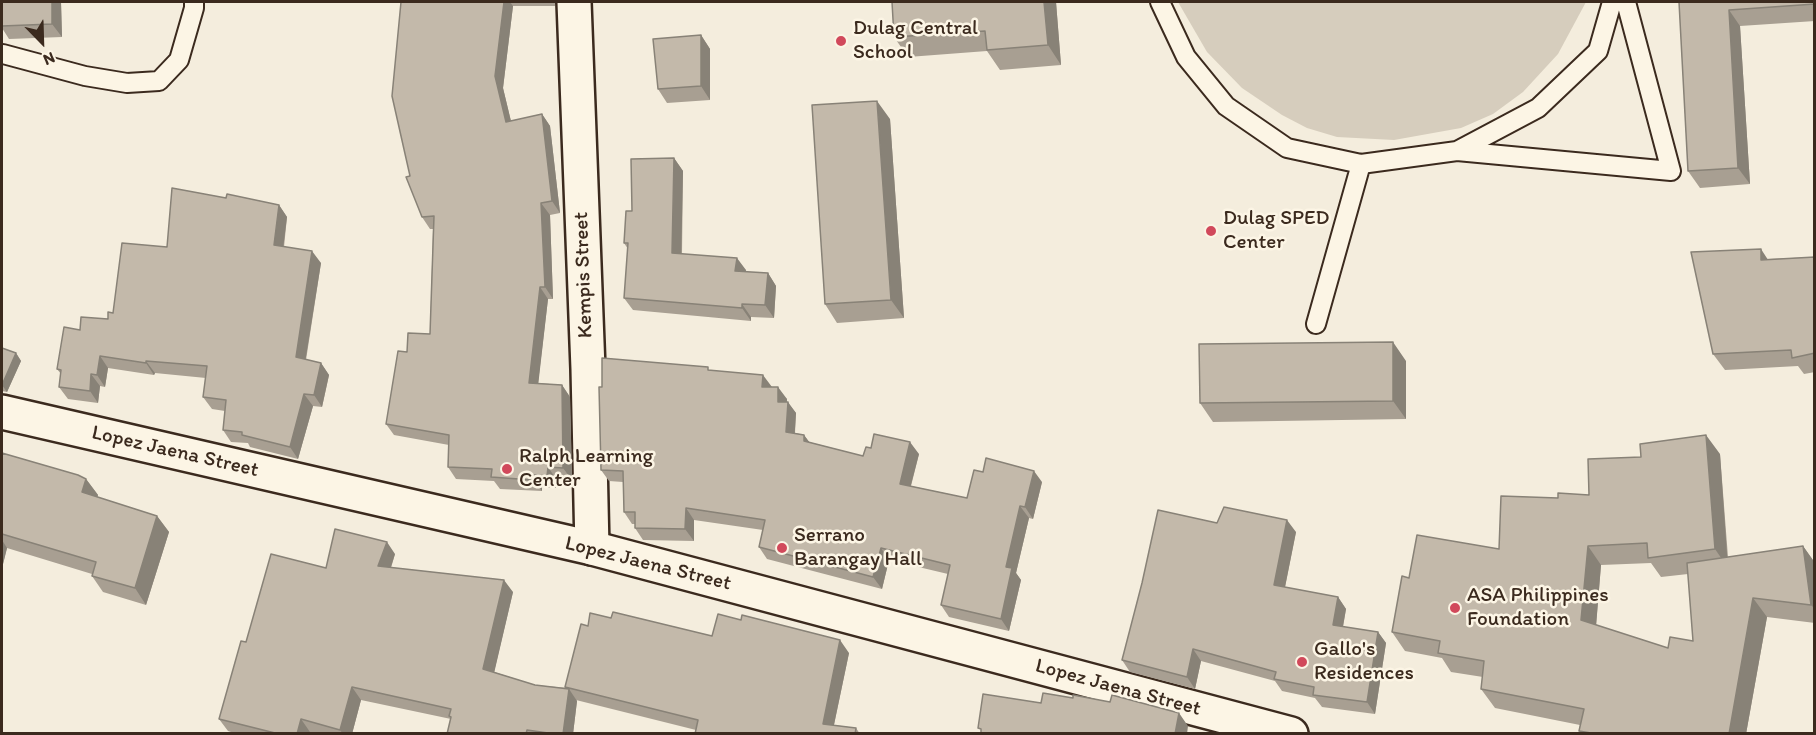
<!DOCTYPE html>
<style>
body{margin:0}
#map{position:relative;width:1816px;height:735px;overflow:hidden;background:#f4eddd;font-family:Itim,sans-serif}
canvas{display:block}
.frame{position:absolute;inset:0;border:3px solid #3b2a1e;pointer-events:none}
.north{position:absolute;left:12px;top:12px;width:60px;height:60px;-webkit-text-stroke:4px #fcf5e5;paint-order:stroke;rotate:157deg;font-size:16px;font-weight:700;line-height:24px;text-align:center;color:#3b2a1e}
.north::after{content:'';display:block;margin:auto;width:21px;height:27px;background:#3b2a1e;clip-path:polygon(50% 0,100% 100%,50% 72%,0 100%)}
</style>
<div id="map">
<canvas width="1816" height="735"></canvas>
<div class="frame"></div>
<div class="north">N</div>
</div>
<script>
const g = document.querySelector('canvas').getContext('2d');
g.lineJoin = 'round';
function paint(path, color) { g.fillStyle = color; g.fill(path, 'evenodd'); }
const poly = rows => new Path2D(rows.map(r => 'M' + r).join(''));
function stroke(path, color, width, dash) { g.strokeStyle = color; g.lineWidth = width; g.lineCap = dash ? 'butt' : 'round'; g.setLineDash(dash || []); g.stroke(path); }
function drawText(font, color, halo, rows, align = 'center') {
  g.font = font + ' Itim,sans-serif'; g.lineWidth = 5; g.setLineDash([]); g.textBaseline = 'middle'; g.strokeStyle = halo; g.fillStyle = color; for (const [text, x, y, turn = 0] of rows) {
    g.save(); g.translate(x, y); g.rotate((+turn || 0) * Math.PI / 180); g.textAlign = isNaN(turn) ? turn : align; if (halo) g.strokeText(text, 0, 0); g.fillText(text, 0, 0); g.restore();
  }
}
paint(poly([
 [1178,2,1586,2,1558,54,1523,92,1493,114,1461,128,1394,140,1337,137,1307,128,1282,115,1242,88,1207,52]
]), '#d6cdbd');
const lane = poly([
 [1160,2,1186,57,1226,106,1287,148,1361,164,1457,151,1538,108,1598,51,1612,2],
 [3,54,85,76,127,83,159,81,179,60,194,8,194,2],
 [1457,151,1671,171,1626,2],
 [1316,324,1361,164]
]);
const street = poly([
 [574,2,588,369,592,548]
]);
const secondary = poly([
 [2,412,592,548,1291,734]
]);
stroke(lane, '#3b2a1e', 22);
stroke(street, '#3b2a1e', 38);
stroke(secondary, '#3b2a1e', 38);
stroke(lane, '#fcf5e5', 18);
stroke(street, '#fcf5e5', 33);
stroke(secondary, '#fcf5e5', 33);
paint(poly([
 [2,2,61,2,62,37,9,39,2,28],
 [401,2,555,2,555,6,513,6,503,88,511,121,542,114,550,126,560,213,550,215,553,299,548,299,538,383,562,385,570,397,572,480,556,479,556,488,542,487,542,491,500,489,494,481,456,479,448,467,449,445,394,435,386,424,407,352,430,334,433,229,430,229,422,217,410,176],
 [1056,2,1061,65,1000,70,987,51,908,57,894,37],
 [1679,2,1815,2,1815,21,1740,26,1750,184,1700,188,1688,171],
 [701,35,710,49,710,100,667,103,658,89],
 [890,119,904,318,837,323,825,304],
 [674,158,683,171,682,254,746,270,745,272,768,273,776,286,774,318,751,317,751,321,633,310,624,298,628,249,624,243,632,211],
 [226,198,279,205,287,217,284,247,321,263,306,360,321,363,329,375,322,407,313,406,298,459,250,447,248,443,231,442,223,430,225,411,212,409,203,397,206,378,155,373,154,375,108,368,105,387,100,386,98,403,68,399,59,387,61,374,57,369,80,330,108,319,113,313,167,247],
 [1815,257,1815,372,1804,374,1798,366,1725,370,1713,354,1768,259],
 [2,348,16,353,21,361,7,392,2,391],
 [1406,361,1406,419,1213,422,1200,403],
 [710,370,771,387,787,399,787,402,796,413,795,433,804,435,809,442,863,456,871,448,919,454,911,486,967,498,1042,482,1033,519,1029,518,1016,573,1021,580,1009,631,949,617,941,605,948,574,889,560,882,589,767,559,759,547,763,530,694,520,694,541,643,540,635,528,635,524,632,524,624,512,623,482,609,481,601,470,602,387],
 [2,453,86,479,98,495,97,497,157,516,169,532,146,605,103,592,92,576,92,574,7,548,2,568],
 [1720,454,1728,557,1803,546,1815,563,1815,623,1767,617,1746,734,1581,734,1579,731,1580,725,1495,708,1481,689,1483,677,1451,672,1442,658,1405,651,1392,632,1409,578,1499,549,1558,498,1589,495],
 [1651,563,1661,577,1688,574,1693,641,1668,648,1596,625,1601,565],
 [1217,523,1296,532,1285,587,1338,597,1346,609,1343,627,1378,632,1386,643,1375,714,1322,707,1315,698,1282,691,1275,681,1201,661,1195,689,1130,672,1122,660,1142,583],
 [395,554,391,568,513,592,494,672,535,685,567,688,565,687,588,626,611,618,712,636,849,653,834,725,856,728,860,734,695,734,696,730,576,700,577,701,573,734,447,734,451,719,361,700,352,734,316,734,310,732,309,734,237,734,228,731,219,719,326,568]
]), '#a89f92');
paint(poly([
 [52,2,61,2,62,37,52,24],
 [504,2,510,2,513,6,503,88,514,134,506,122,495,76],
 [1044,2,1056,2,1061,65,1048,45],
 [1729,10,1740,26,1750,184,1738,168],
 [701,35,710,49,710,100,701,86],
 [877,101,890,119,904,318,891,300],
 [542,114,550,126,560,213,552,201],
 [674,158,683,171,681,266,672,253],
 [541,203,550,215,553,299,545,287],
 [279,205,287,217,282,257,274,245],
 [1761,249,1772,266,1761,260],
 [312,251,321,263,304,369,296,357],
 [737,258,746,270,744,284,735,271],
 [768,273,776,286,774,318,765,305],
 [540,287,548,299,537,395,529,383],
 [742,304,751,317,751,321,742,308],
 [1393,342,1406,361,1406,419,1393,401],
 [16,353,21,361,7,392,2,385],
 [100,356,108,368,105,387,97,375],
 [146,361,155,373,154,375,146,363],
 [321,363,329,375,322,407,314,395],
 [91,374,100,386,98,403,90,391],
 [763,375,772,387,762,387],
 [562,385,570,397,572,480,563,468],
 [778,387,787,399,786,413,778,402],
 [304,394,313,406,298,459,290,447],
 [788,402,796,413,794,444,786,432],
 [804,435,813,447,804,441],
 [1706,435,1720,454,1728,568,1715,549],
 [910,442,919,454,908,496,900,484],
 [548,467,556,479,556,488,547,476],
 [1034,471,1042,482,1033,519,1025,507],
 [534,475,542,487,542,491,533,480],
 [86,479,98,495,93,509,82,492],
 [1020,506,1029,518,1016,573,1021,580,1009,631,1001,619,1006,567],
 [686,508,694,520,694,541,685,529],
 [157,516,169,532,146,605,135,588],
 [1287,520,1296,532,1283,597,1274,585],
 [2,540,7,548,2,568],
 [387,542,395,554,387,579,378,566],
 [1588,546,1601,565,1595,639,1581,620],
 [1803,546,1815,563,1815,609,1811,605],
 [881,548,889,560,882,589,873,577],
 [504,580,513,592,492,682,483,669],
 [1338,597,1346,609,1341,637,1333,625],
 [1753,598,1767,617,1746,734,1729,734],
 [1378,632,1386,643,1375,714,1367,702],
 [840,640,849,653,832,734,823,724],
 [1193,649,1201,661,1195,689,1187,677],
 [352,687,361,700,352,734,343,734,340,730],
 [569,689,577,701,573,734,563,734],
 [1179,713,1188,726,1187,734,1175,734],
 [301,719,310,732,309,734,297,734]
]), '#888277');
const building = poly([
 [2,2,52,2,52,24,2,26,2,2],
 [401,2,504,2,495,76,506,122,542,114,552,201,541,203,545,287,540,287,529,383,562,385,563,468,548,467,547,476,534,475,533,480,491,477,492,469,448,467,449,435,386,424,398,351,407,352,408,333,430,334,434,216,422,217,406,177,410,176,392,96,401,2],
 [892,2,1044,2,1048,45,987,50,985,31,894,37,892,2],
 [1679,2,1815,2,1815,4,1729,10,1738,168,1688,171,1679,2],
 [701,35,701,86,658,89,653,39,701,35],
 [877,101,891,300,825,304,812,105,877,101],
 [674,158,672,253,737,258,735,271,768,273,765,305,742,304,742,308,624,298,628,243,624,243,626,211,632,211,631,159,674,158],
 [172,188,226,198,227,194,279,205,274,245,312,251,296,357,321,363,314,395,304,394,290,447,242,435,242,432,223,430,226,400,203,397,207,366,146,361,146,363,100,356,97,375,91,374,90,391,59,387,61,370,57,369,64,327,80,330,81,317,108,319,108,312,113,313,122,243,167,247,172,188],
 [1761,249,1761,260,1815,257,1815,353,1792,358,1791,350,1713,354,1691,252,1761,249],
 [1393,342,1393,401,1200,403,1199,344,1393,342],
 [2,348,16,353,2,385,2,348],
 [602,358,708,367,708,370,763,375,762,387,778,387,778,402,788,402,786,432,804,435,804,441,863,456,866,447,871,448,874,434,910,442,900,484,967,498,974,470,983,472,986,458,1034,471,1025,507,1020,506,1006,567,1012,568,1001,619,941,605,950,565,881,548,873,577,759,547,765,520,686,508,685,529,635,528,635,512,624,512,623,471,601,470,599,387,602,387,602,358],
 [1706,435,1715,549,1648,558,1647,543,1588,546,1581,620,1668,648,1670,637,1693,641,1687,563,1803,546,1811,605,1753,598,1729,734,1597,734,1579,731,1584,709,1481,689,1484,661,1438,653,1440,641,1392,632,1402,576,1409,578,1417,535,1499,549,1501,496,1558,498,1558,493,1589,495,1588,459,1641,457,1640,444,1706,435],
 [2,453,78,475,86,479,82,492,157,516,135,588,92,576,96,562,2,534,2,453],
 [1224,507,1287,520,1274,585,1338,597,1333,625,1378,632,1367,702,1313,695,1314,687,1274,679,1276,672,1193,649,1187,677,1122,660,1142,583,1158,510,1217,523,1224,507],
 [335,529,387,542,378,566,504,580,483,669,535,685,569,689,563,734,555,734,527,730,526,734,447,734,451,717,449,716,451,709,352,687,340,730,301,719,297,734,279,734,219,719,241,641,246,642,271,554,326,568,335,529],
 [613,612,712,636,718,614,741,620,742,615,840,640,823,724,856,728,855,734,695,734,698,720,565,687,581,624,588,626,590,613,611,618,613,612],
 [1043,693,1073,698,1073,695,1110,702,1112,695,1179,713,1175,734,981,734,981,729,978,728,983,694,1041,703,1043,693]
]);
paint(building, '#c3b9aa');
stroke(building, '#888277', 1.5);
for (const [x, y, r, color] of [
 [841,41,6,"#d1495b"],
 [1211,231,6,"#d1495b"],
 [507,469,6,"#d1495b"],
 [782,548,6,"#d1495b"],
 [1455,608,6,"#d1495b"],
 [1302,662,6,"#d1495b"]
]) { const dot = new Path2D(); dot.arc(x, y, r, 0, 2 * Math.PI); g.fillStyle = color; g.fill(dot); stroke(dot, '#fcf5e5', 2); }
drawText('21px', '#3b2a1e', '#fcf5e5', [
 ["Dulag Central",853,29],
 ["School",853,53],
 ["Dulag SPED",1223,219],
 ["Center",1223,243],
 ["Ralph Learning",519,457],
 ["Center",519,481],
 ["Serrano",794,536],
 ["Barangay Hall",794,560],
 ["ASA Philippines",1467,596],
 ["Foundation",1467,620],
 ["Gallo's",1314,650],
 ["Residences",1314,674]
], 'left');
drawText('21px', '#3b2a1e', '#fcf5e5', [
 ["Kempis Street",584,275,-92],
 ["Lopez Jaena Street",175,452,13],
 ["Lopez Jaena Street",648,564,14],
 ["Lopez Jaena Street",1118,688,15]
]);
</script>
